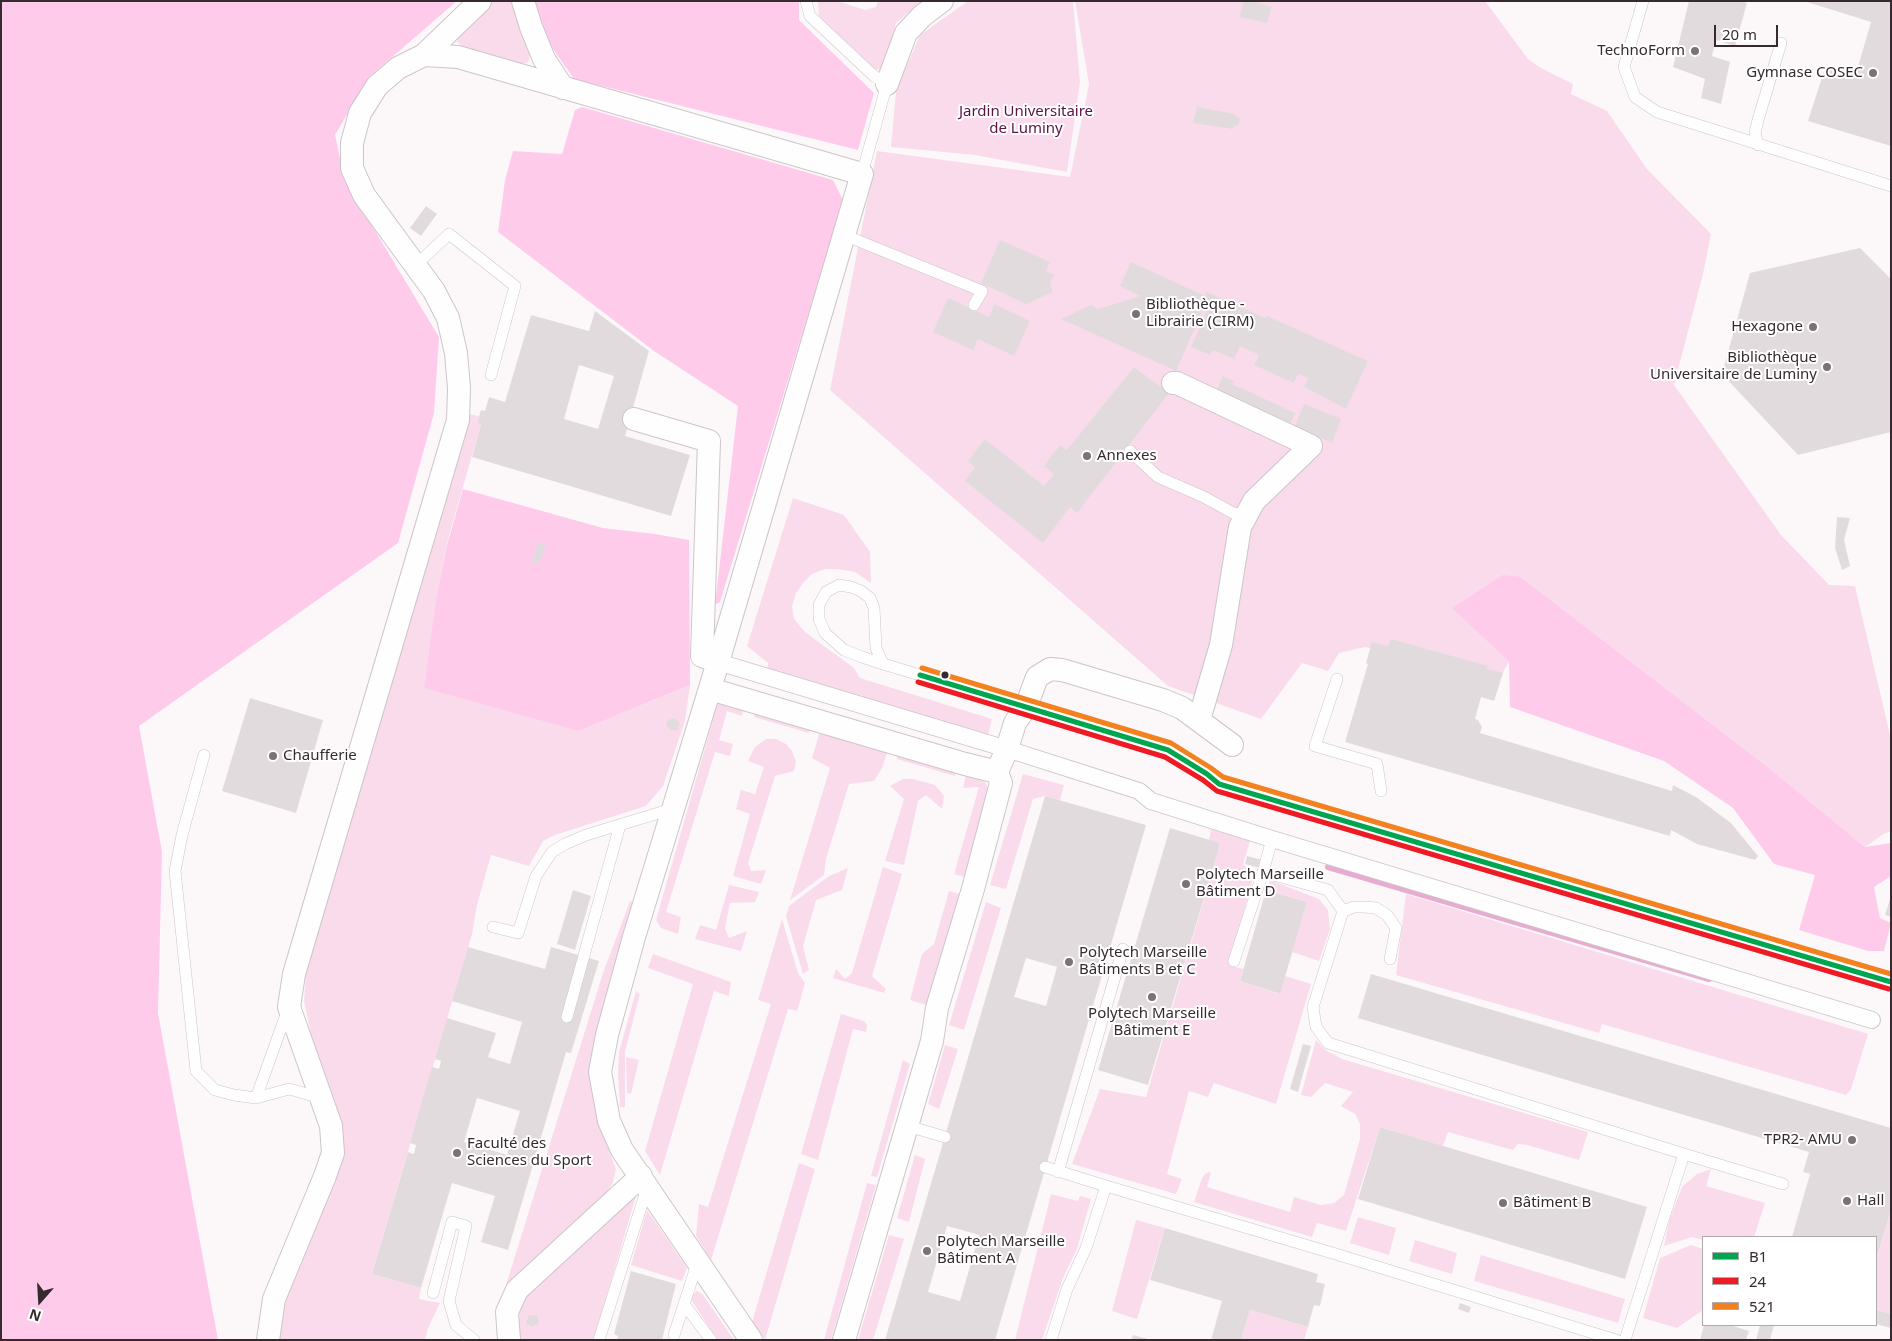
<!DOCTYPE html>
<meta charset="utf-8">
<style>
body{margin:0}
#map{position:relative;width:1892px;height:1341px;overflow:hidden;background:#fcf8fa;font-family:"Noto Sans",sans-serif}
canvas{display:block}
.frame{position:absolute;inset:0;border:2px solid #352a30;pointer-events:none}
.legend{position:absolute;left:1702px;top:1236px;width:175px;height:90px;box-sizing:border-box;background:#fff;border:1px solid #aeaaac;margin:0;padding:6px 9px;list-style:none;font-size:15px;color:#352a30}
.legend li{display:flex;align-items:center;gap:10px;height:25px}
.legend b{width:25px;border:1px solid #aeaaac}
.north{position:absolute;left:15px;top:1276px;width:50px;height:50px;-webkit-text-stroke:4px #fff;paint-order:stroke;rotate:199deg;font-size:14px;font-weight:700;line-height:20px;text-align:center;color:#352a30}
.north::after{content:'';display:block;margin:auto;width:18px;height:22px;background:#352a30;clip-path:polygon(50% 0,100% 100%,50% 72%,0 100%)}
.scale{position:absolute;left:1714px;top:25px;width:64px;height:22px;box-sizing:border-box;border:2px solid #352a30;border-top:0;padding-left:6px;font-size:15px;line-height:18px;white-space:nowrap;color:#352a30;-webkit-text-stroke:4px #fff;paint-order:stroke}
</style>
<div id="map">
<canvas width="1892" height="1341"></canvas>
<div class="frame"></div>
<ul class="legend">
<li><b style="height:6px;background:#00a550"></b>B1</li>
<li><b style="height:6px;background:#ec1b24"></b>24</li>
<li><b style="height:6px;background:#f4811f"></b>521</li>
</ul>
<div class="north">N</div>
<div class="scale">20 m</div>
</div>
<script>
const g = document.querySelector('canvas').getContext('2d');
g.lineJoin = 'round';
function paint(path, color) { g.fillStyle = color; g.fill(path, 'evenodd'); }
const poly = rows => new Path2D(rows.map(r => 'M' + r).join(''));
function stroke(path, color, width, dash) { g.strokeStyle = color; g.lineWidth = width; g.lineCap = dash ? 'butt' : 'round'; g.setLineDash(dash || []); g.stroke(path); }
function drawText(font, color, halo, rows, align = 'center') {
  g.font = font + ' "Noto Sans",sans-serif'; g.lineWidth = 4; g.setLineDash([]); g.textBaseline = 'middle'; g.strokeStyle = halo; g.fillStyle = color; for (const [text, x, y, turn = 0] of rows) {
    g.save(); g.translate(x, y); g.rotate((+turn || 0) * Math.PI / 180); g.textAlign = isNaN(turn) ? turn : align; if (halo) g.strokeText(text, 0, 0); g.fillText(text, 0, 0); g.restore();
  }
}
paint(poly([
 [492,1,515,1,530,54,529,61,527,63,522,64,463,47,457,42,457,36,461,29],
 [818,1,837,1,865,10,876,7,878,1,922,1,896,23,883,70,875,69,819,16],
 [968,1,1073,1,1080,82,1067,172,975,155,891,147,896,91,920,35],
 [1075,1,1485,1,1528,59,1541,68,1573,84,1571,94,1607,111,1647,169,1711,234,1703,274,1674,385,1781,535,1829,585,1855,586,1891,739,1891,832,1885,833,1865,847,1773,771,1521,577,1453,608,1509,662,1498,681,1365,647,1339,653,1328,671,1302,663,1261,719,1168,686,830,390,877,151,1070,177,1089,84],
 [468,414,479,416,477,422,481,424,448,539,437,594,579,731,690,685,685,721,663,786,646,806,555,835,543,841,529,866,491,855,477,905,472,934,372,1274,421,1288,419,1299,440,1303,428,1328,425,1340,276,1340,281,1312,343,1153,343,1135,316,1058,304,1001,306,971,465,438],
 [793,498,844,515,870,552,871,583,855,572,837,569,825,569,812,574,803,583,796,593,792,606,794,619,805,632,854,668,860,678,992,719,988,736,767,673,768,663,747,646],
 [722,699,744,706,742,716,727,711,719,740,733,744,730,756,715,752,666,912,681,917,678,934,661,928,656,920,717,706],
 [756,708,813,725,809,733,754,717],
 [821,728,889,747,882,768,874,781,849,784,826,859,824,875,790,900,830,768,812,758],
 [766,739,776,739,786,744,792,751,796,762,794,771,775,776,748,863,751,871,766,870,761,884,733,876,750,814,736,809,741,790,755,794,764,767,748,761,755,747],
 [898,750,957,767,955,776,897,759],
 [967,770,981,775,992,795,968,878,954,874,979,787,963,788],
 [1023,774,1064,785,1060,800,1045,796,1033,799,1006,889,990,885],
 [903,779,913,779,935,785,944,796,942,809,926,795,918,801,904,865,885,861,904,799,890,786],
 [1211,829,1250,841,1243,865,1255,871,1229,965,1243,969,1240,981,1279,994,1285,976,1311,984,1276,1104,1214,1083,1208,1097,1189,1091,1167,1174,1182,1179,1176,1194,1072,1164,1100,1089,1146,1097,1219,848,1220,843,1209,840],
 [883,867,902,874,872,976,886,989,884,993,833,978,836,969,845,979,852,973],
 [848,868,842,890,816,900,803,946,809,970,803,974,786,916,789,906,829,876],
 [1270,880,1319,899,1328,910,1330,929,1319,961,1292,952,1307,902,1266,890],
 [729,885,759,892,755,902,730,903,725,928,729,938,747,931,741,951,695,939,700,925,716,930],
 [949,891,964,895,934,997,926,1005,910,1000,922,954,934,944],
 [1406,894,1868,1034,1851,1089,1846,1095,1602,1024,1599,1033,1396,975],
 [630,901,635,903,602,1132,616,1169,613,1182,608,1191,506,1285,603,973],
 [986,902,1001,908,964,1030,949,1025],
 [782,919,798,973,805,983,797,1011,788,1009,711,1260,696,1236,699,1204,708,1207,771,1004,758,1000],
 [653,954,731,982,729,996,714,991,660,1175,645,1151,693,984,648,968],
 [636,991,640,994,638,1001,625,1052,625,1107,620,1107,618,1073,619,1052],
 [841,1014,864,1021,867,1025,866,1032,853,1029,818,1160,801,1154],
 [1316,1040,1327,1051,1342,1059,1588,1132,1579,1160,1527,1145,1518,1144,1513,1150,1448,1132,1443,1146,1380,1127,1346,1231,1317,1223,1312,1237,1194,1202,1202,1178,1206,1173,1211,1172,1207,1187,1290,1212,1294,1197,1321,1205,1334,1203,1344,1195,1360,1139,1360,1124,1355,1114,1341,1106,1353,1092,1325,1083,1311,1097,1301,1095],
 [945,1045,958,1049,939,1109,928,1104],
 [626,1057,639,1060,631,1094,627,1093],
 [903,1060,910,1064,877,1177,871,1176],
 [915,1155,925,1159,909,1222,897,1218],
 [799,1163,815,1169,765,1340,752,1322],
 [1711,1169,1706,1186,1765,1203,1754,1237,1703,1237,1703,1240,1692,1237,1664,1246,1669,1221,1682,1187,1697,1174],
 [867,1183,876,1185,831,1340,824,1340],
 [638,1189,594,1340,518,1340,517,1324,523,1300],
 [1051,1194,1078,1201,1080,1196,1091,1199,1077,1249,1063,1278,1042,1340,1015,1340],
 [647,1210,687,1268,682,1281,631,1265],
 [1891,1210,1891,1314,1876,1310,1876,1261],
 [1358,1217,1396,1228,1389,1255,1350,1243],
 [1136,1220,1165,1228,1137,1319,1112,1311],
 [889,1235,904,1239,873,1340,858,1340],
 [1415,1240,1457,1253,1452,1274,1409,1261],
 [1691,1245,1703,1249,1703,1310,1677,1328,1643,1318,1660,1258],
 [1481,1255,1625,1299,1618,1323,1474,1281],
 [697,1291,703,1295,734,1340,717,1340,692,1301,692,1295],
 [1250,1310,1308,1327,1304,1340,1241,1340]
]), '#fadbec');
paint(poly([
 [1,1,457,1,369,77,335,135,345,181,439,337,434,413,398,543,139,726,162,852,158,1013,218,1340,1,1340],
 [534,1,799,1,799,20,874,93,858,150,574,79,548,42],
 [582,107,833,180,843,200,720,602,715,605,738,406,654,351,498,232,505,180,513,151,562,154,575,110],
 [463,489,603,528,655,534,689,540,690,685,579,731,424,688,437,594,447,545],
 [1503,575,1521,577,1773,771,1865,847,1891,843,1891,876,1874,887,1880,918,1891,923,1884,951,1868,951,1799,930,1815,875,1774,864,1733,808,1664,761,1510,707,1509,662,1452,608]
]), '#feccea');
stroke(poly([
 [1328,867,1709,979]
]), '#e8acd1', 6);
paint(poly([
 [1243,1,1252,1,1272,7,1267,23,1240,17],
 [1689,1,1741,1,1747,3,1735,46,1716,40,1712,56,1730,62,1721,104,1701,98,1705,79,1673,67],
 [1804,1,1891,1,1891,146,1808,121,1825,68,1855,77,1871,22],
 [1197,107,1235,114,1237,117,1240,118,1238,126,1235,125,1233,129,1193,123],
 [426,206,437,214,421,236,410,228],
 [1000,240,1050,262,1046,271,1054,275,1050,283,1053,292,1026,304,981,283],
 [1860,248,1891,279,1891,432,1798,455,1722,374,1750,273],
 [1131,262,1203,295,1197,306,1203,309,1176,371,1061,319,1091,305,1098,309,1140,296,1120,286],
 [1207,292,1265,318,1267,316,1368,361,1346,409,1304,387,1308,378,1298,374,1294,383,1254,365,1259,355,1240,346,1234,359,1213,350,1210,355,1191,347,1208,309,1201,305],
 [948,298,989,317,994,304,1030,321,1014,356,978,339,973,350,933,332],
 [595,311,649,351,625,436,690,455,671,516,472,457,481,424,477,423,481,410,485,411,489,397,505,402,531,315,589,331],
 [579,365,614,376,598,429,564,419],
 [1134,367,1169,393,1077,513,1070,507,1043,543,965,481,975,467,968,461,985,439,1044,486,1054,474,1044,466,1060,445,1067,450],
 [1223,376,1234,381,1232,384,1295,413,1291,423,1217,390],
 [1304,404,1341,419,1332,443,1295,426],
 [1837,517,1850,518,1844,540,1850,566,1842,570,1835,548],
 [538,542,546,544,539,564,532,562],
 [1391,639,1488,666,1487,669,1503,673,1494,701,1481,697,1475,719,1478,720,1482,727,1480,733,1672,791,1673,785,1696,797,1731,823,1758,856,1755,860,1697,844,1671,830,1670,836,1345,742,1368,664,1366,663,1372,642,1388,646],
 [250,698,323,720,296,813,222,791],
 [674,718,680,723,677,730,671,730,666,726,668,720],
 [1045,796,1146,825,995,1340,885,1340],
 [1026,958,1057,967,1046,1006,1014,997],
 [947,1226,979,1235,960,1301,928,1292],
 [1170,828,1220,843,1219,848,1148,1085,1098,1070],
 [1247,856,1263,860,1260,868,1245,864],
 [573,890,591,896,575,950,557,944],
 [1266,890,1307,902,1280,994,1240,981],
 [1890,899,1891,899,1891,917,1885,915],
 [468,947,545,969,551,947,599,961,571,1053,566,1052,508,1250,481,1242,495,1196,452,1183,421,1288,372,1274,408,1152,414,1154,416,1145,410,1143,432,1067,439,1069,441,1061,435,1059,447,1018,496,1033,488,1057,510,1064,522,1022,452,1001],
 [477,1098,520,1111,507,1155,464,1142],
 [1371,974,1891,1128,1891,1210,1876,1260,1876,1237,1792,1237,1810,1174,1803,1172,1809,1152,1358,1018],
 [1303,1044,1311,1046,1298,1092,1290,1089],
 [1380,1127,1647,1207,1625,1279,1358,1199],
 [1165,1228,1318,1274,1316,1282,1325,1284,1320,1306,1314,1305,1308,1327,1250,1310,1241,1340,1211,1340,1222,1301,1150,1280],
 [631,1271,676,1284,662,1340,617,1340,618,1336,614,1334],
 [1460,1303,1471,1307,1469,1313,1458,1309],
 [1876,1310,1891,1314,1891,1328,1876,1324],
 [529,1315,537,1315,539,1323,532,1327,526,1323],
 [1704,1325,1730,1325,1749,1331,1746,1340,1700,1340],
 [1760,1325,1774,1325,1770,1340,1756,1340],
 [1133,1335,1148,1339,1148,1340,1131,1340]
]), '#e2dbde');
const service = poly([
 [806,1,810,16,874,76,887,84,862,174],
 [1643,1,1624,67,1635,97,1657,112,1891,186],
 [1758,145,1755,133,1758,120,1781,43],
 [844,235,982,291,974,305],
 [415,266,449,234,515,286,491,375],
 [1130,451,1158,477,1204,497,1233,513,1247,515],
 [883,664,876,648,874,608,870,598,861,591,851,587,839,585,826,592,819,605,819,619,825,633,844,650,862,657,883,664,920,675,1168,750,1207,774,1219,784,1891,982],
 [1337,679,1315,746,1377,764,1381,791],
 [204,755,182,835,175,871,196,1071,215,1090,234,1095,256,1098,288,1009],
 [1272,839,1263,872,1328,890,1343,911],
 [493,927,518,933,536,876,552,852,565,844,586,835,672,809],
 [1390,959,1396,928,1387,915,1376,908,1364,907,1354,907,1343,911,1313,1007,1316,1027,1328,1043,1684,1154,1625,1340],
 [1234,961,1263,872],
 [567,1017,620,825],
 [256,1098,289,1089,321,1098],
 [908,1126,945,1137],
 [1684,1154,1783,1184],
 [1045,1167,1106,1186],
 [1058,1172,1123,949],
 [433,1293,452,1222,466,1226,449,1301,456,1325,474,1340],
 [684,1304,711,1340],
 [674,1335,698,1261],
 [599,1340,647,1188],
 [1051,1340,1067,1289,1086,1248,1106,1186,1339,1255,1616,1340]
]);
const pedestrian = poly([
 [718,662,1007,749,1139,791,1151,801,1272,839,1872,1020]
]);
const minor = poly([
 [523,1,531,27,544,59,563,88],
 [424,55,480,1],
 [887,84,906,33,922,16,942,1],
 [1173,383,1177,383,1311,446,1254,501,1240,527,1221,645,1199,720],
 [634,419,709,441,702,656,718,662],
 [710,689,965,764,997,772],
 [268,1340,274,1299,325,1176,333,1153,331,1126,289,1007,294,974,458,420,459,388,456,353,448,318,434,291,364,195,352,168,352,143,360,113,377,86,398,68,424,55,458,57,862,174,718,662,634,937,607,1035,600,1072,609,1121,622,1150,751,1340],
 [509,1340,507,1312,517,1290,641,1176],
 [844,1340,932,1041,937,1008,973,889,1001,783,997,772,1007,749,1015,723,1026,707,1037,677,1050,669,1062,670,1163,700,1182,708,1232,745]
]);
stroke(service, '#cdc5c9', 12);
stroke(pedestrian, '#cdc5c9', 18);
stroke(minor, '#cdc5c9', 24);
stroke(service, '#fffefe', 11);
stroke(pedestrian, '#fffefe', 16);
stroke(minor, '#fffefe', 22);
stroke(poly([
 [920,675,1168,750,1207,774,1219,784,1891,982]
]), '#00a550', 5);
stroke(poly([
 [918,682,1165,757,1203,780,1217,791,1889,989]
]), '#ec1b24', 5);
stroke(poly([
 [922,668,1171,743,1211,768,1223,777,1891,974]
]), '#f4811f', 5);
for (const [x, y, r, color] of [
 [1695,51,5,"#7b7277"],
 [1873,73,5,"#7b7277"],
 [1136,314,5,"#7b7277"],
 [1813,327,5,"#7b7277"],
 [1827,367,5,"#7b7277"],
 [1087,456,5,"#7b7277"],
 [945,675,4.5,"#352a30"],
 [273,756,5,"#7b7277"],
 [1186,884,5,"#7b7277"],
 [1069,962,5,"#7b7277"],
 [1152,997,5,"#7b7277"],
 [1852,1140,5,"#7b7277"],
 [457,1153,5,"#7b7277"],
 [1847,1201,5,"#7b7277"],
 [1503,1203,5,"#7b7277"],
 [927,1251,5,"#7b7277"]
]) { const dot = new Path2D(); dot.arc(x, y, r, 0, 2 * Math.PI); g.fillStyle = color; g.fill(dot); stroke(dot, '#fff', 2); }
drawText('15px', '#352a30', '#fff', [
 ["TechnoForm",1685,51,"right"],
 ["Gymnase COSEC",1863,73,"right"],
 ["Bibliothèque -",1146,305],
 ["Librairie (CIRM)",1146,322],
 ["Hexagone",1803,327,"right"],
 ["Bibliothèque",1817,358,"right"],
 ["Universitaire de Luminy",1817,375,"right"],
 ["Annexes",1097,456],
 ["Chaufferie",283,756],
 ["Polytech Marseille",1196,875],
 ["Bâtiment D",1196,892],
 ["Polytech Marseille",1079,953],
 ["Bâtiments B et C",1079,970],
 ["Polytech Marseille",1152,1014,"center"],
 ["Bâtiment E",1152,1031,"center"],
 ["TPR2- AMU",1842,1140,"right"],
 ["Faculté des",467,1144],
 ["Sciences du Sport",467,1161],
 ["Hall",1857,1201],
 ["Bâtiment B",1513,1203],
 ["Polytech Marseille",937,1242],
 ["Bâtiment A",937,1259]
], 'left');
drawText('15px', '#5c1245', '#fff', [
 ["Jardin Universitaire",1026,112],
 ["de Luminy",1026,129]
]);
</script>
